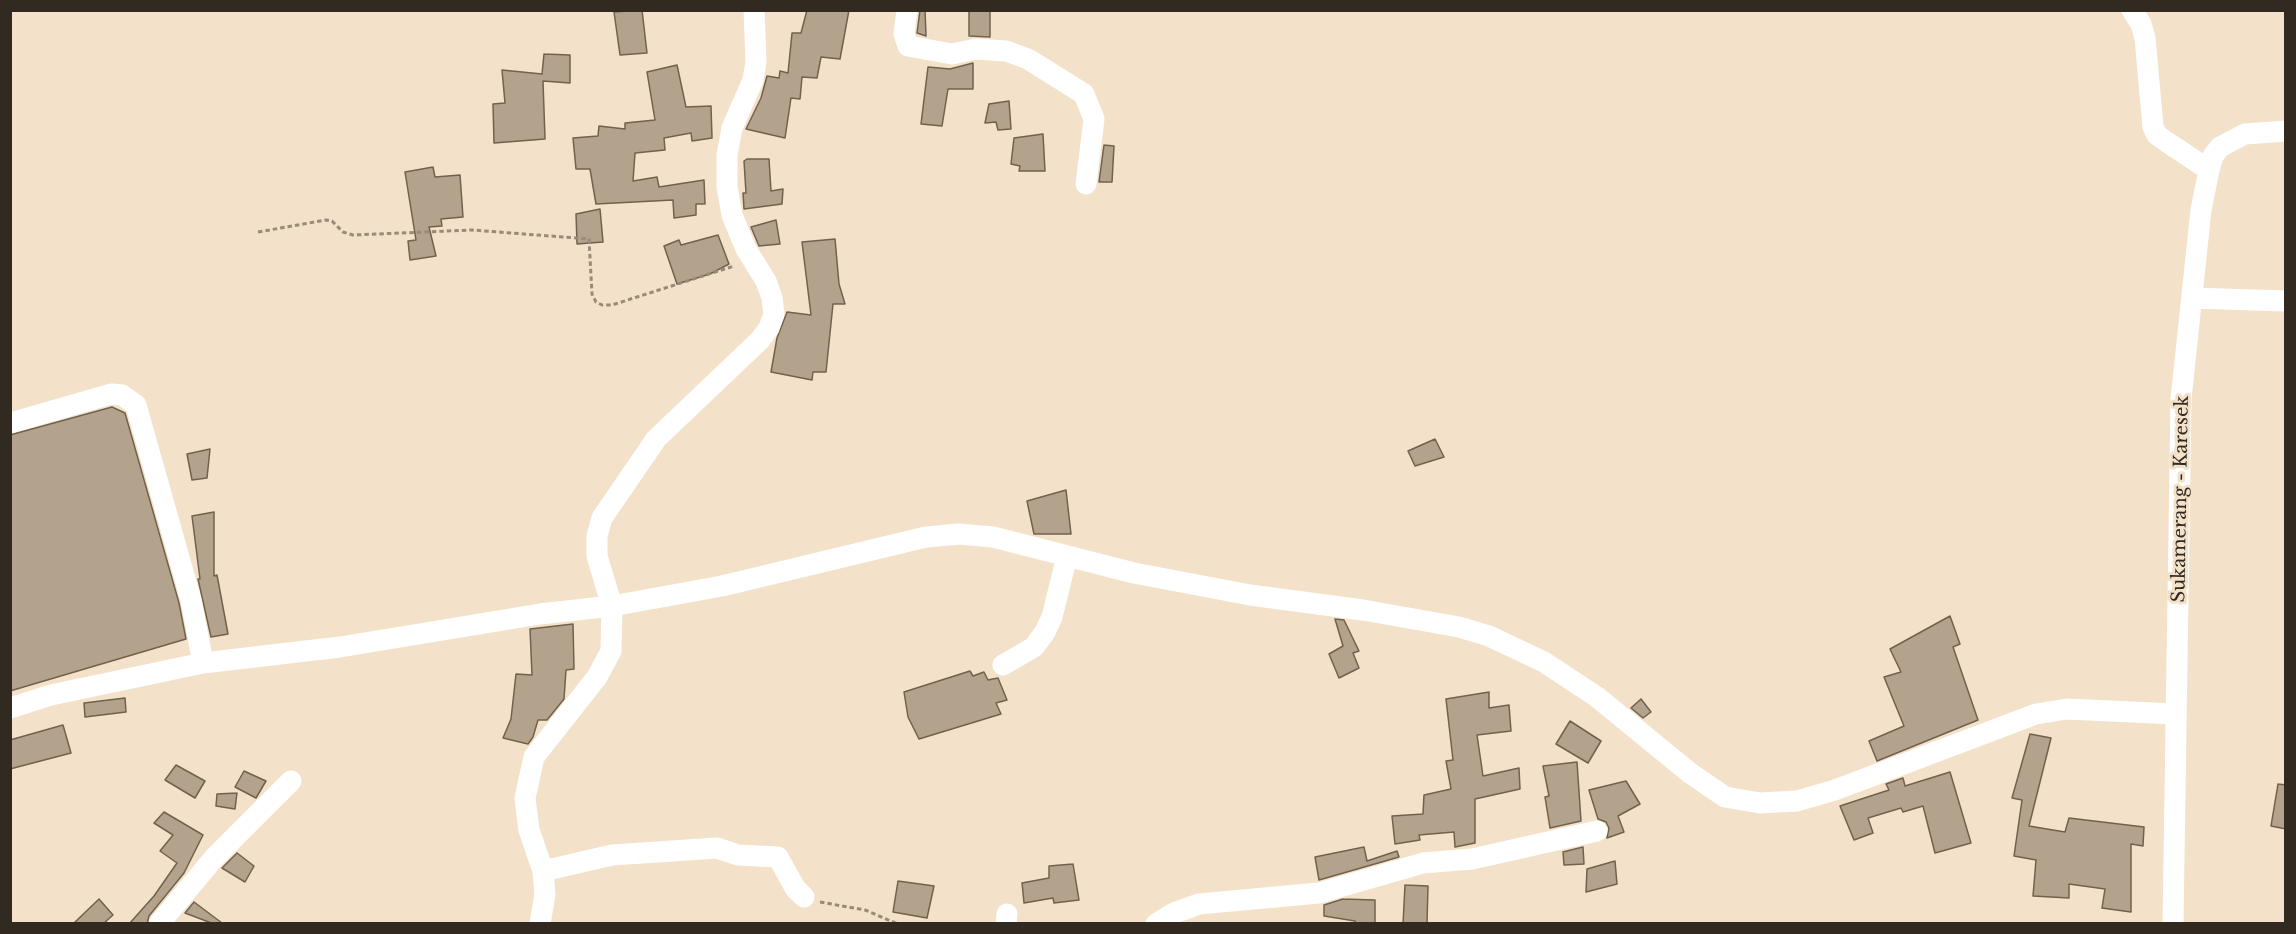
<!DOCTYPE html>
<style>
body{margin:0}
#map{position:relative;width:2296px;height:934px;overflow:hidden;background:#f4e1c9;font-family:"Libre Baskerville",serif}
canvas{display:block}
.frame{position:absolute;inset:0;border:12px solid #312a21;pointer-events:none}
</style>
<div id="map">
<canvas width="2296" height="934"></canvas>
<div class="frame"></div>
</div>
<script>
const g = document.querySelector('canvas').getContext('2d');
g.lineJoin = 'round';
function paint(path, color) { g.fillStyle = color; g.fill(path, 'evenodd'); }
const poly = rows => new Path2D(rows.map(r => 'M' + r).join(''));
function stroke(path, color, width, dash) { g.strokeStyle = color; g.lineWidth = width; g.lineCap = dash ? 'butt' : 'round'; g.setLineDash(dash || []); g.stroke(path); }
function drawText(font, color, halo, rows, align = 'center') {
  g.font = font + ' "Libre Baskerville",serif'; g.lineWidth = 6; g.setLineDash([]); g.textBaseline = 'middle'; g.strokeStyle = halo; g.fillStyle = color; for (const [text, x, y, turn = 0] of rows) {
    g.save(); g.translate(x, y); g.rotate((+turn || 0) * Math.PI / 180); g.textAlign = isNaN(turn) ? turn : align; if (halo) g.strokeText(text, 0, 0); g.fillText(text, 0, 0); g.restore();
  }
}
const building = poly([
 [642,10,647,53,620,55,614,12,642,10],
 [807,10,849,10,840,59,821,57,817,78,802,77,800,99,791,98,785,138,746,129,761,98,767,76,779,78,780,71,788,73,792,33,801,33,807,10],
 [920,10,925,10,926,36,917,33,920,10],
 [969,10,990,10,990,37,969,36,969,10],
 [544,54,570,55,570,83,543,81,545,139,494,143,493,104,505,103,502,70,542,74,544,54],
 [973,63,973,89,948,89,942,126,921,124,928,67,950,69,973,63],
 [677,65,686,107,711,106,712,138,692,141,691,133,664,138,665,150,635,153,633,181,657,177,659,187,704,180,705,204,696,204,696,215,674,218,673,200,596,204,590,169,576,169,573,138,598,136,599,126,625,129,625,123,655,120,647,72,677,65],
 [1009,101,1011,129,998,130,996,122,985,123,989,104,1009,101],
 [1043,134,1045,171,1019,171,1020,166,1011,164,1014,138,1043,134],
 [1104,145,1114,146,1112,182,1099,182,1104,145],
 [747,159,769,159,771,191,783,189,782,204,744,209,743,193,746,193,744,161,747,159],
 [433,167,435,177,460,175,463,217,441,219,442,226,429,227,436,256,410,260,408,241,416,240,405,172,433,167],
 [600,209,603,242,577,244,576,214,600,209],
 [776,220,780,244,759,246,751,227,776,220],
 [718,235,729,264,710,274,677,284,664,246,679,240,681,245,718,235],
 [835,239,839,284,845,304,833,304,826,372,813,372,812,380,771,372,777,338,787,312,811,315,802,242,835,239],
 [112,407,125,413,179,603,186,639,10,691,10,435,112,407],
 [1435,439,1444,457,1415,466,1408,451,1435,439],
 [210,449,207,478,192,480,187,454,210,449],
 [1066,490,1071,534,1034,534,1027,501,1066,490],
 [214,512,214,576,217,575,228,634,211,637,198,579,200,579,192,516,214,512],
 [1950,616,1960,644,1953,647,1978,720,1877,761,1869,741,1904,726,1884,677,1901,672,1890,649,1950,616],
 [1335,619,1344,620,1359,651,1353,653,1359,668,1339,678,1329,654,1343,646,1335,619],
 [573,624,574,669,566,670,564,699,547,720,538,720,533,737,528,744,503,738,511,719,516,674,532,675,530,629,573,624],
 [970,671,973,676,984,672,988,680,998,678,1007,700,996,703,1001,714,919,739,908,717,904,692,970,671],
 [1489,692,1489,708,1509,705,1511,731,1477,735,1483,776,1519,768,1520,789,1475,799,1475,843,1455,847,1454,832,1419,835,1420,840,1395,844,1392,816,1423,814,1424,795,1451,789,1446,761,1453,760,1446,699,1489,692],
 [125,698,126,712,85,717,84,703,125,698],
 [1641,699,1651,712,1643,718,1631,708,1641,699],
 [1570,721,1601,741,1588,763,1556,744,1570,721],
 [63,725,71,753,10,769,10,740,63,725],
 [2030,734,2051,738,2029,826,2065,832,2069,818,2144,827,2143,846,2131,844,2131,912,2102,908,2105,889,2069,884,2069,898,2033,896,2036,860,2014,856,2022,800,2012,798,2030,734],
 [1577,762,1581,821,1550,828,1545,797,1549,796,1543,766,1577,762],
 [176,765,205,781,195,798,165,780,176,765],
 [244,771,266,781,256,798,235,787,244,771],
 [1950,772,1971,843,1935,853,1923,806,1903,812,1901,808,1868,818,1873,833,1854,840,1840,806,1889,790,1886,784,1903,778,1905,786,1950,772],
 [1626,781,1640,804,1618,816,1624,832,1607,838,1609,828,1606,822,1598,819,1589,790,1626,781],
 [2278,784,2286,785,2286,829,2271,826,2278,784],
 [237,793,235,809,216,806,217,794,237,793],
 [164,812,203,835,184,873,149,916,147,924,129,924,154,896,177,863,160,851,173,835,154,823,164,812],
 [1364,847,1367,861,1397,851,1399,857,1319,880,1315,857,1364,847],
 [1583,847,1584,864,1564,865,1563,852,1583,847],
 [237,853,254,866,245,882,222,868,237,853],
 [1615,861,1617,884,1586,892,1587,869,1615,861],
 [1073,864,1079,900,1054,903,1053,898,1024,903,1022,883,1049,878,1049,866,1073,864],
 [898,881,934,886,927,918,893,912,898,881],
 [1405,885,1428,886,1427,924,1403,924,1405,885],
 [99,899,113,915,103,924,73,924,99,899],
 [1343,899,1375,900,1375,924,1356,924,1355,921,1324,916,1324,905,1343,899],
 [194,902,222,923,222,924,214,924,185,913,194,902]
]);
paint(building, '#b4a38c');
stroke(building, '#72614c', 1.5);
stroke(poly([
 [258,232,326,220,332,221,343,232,353,235,472,230,589,239,592,294,596,302,602,305,612,305,734,266],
 [820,902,865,910,898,924]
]), '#988b7a', 3, [4.5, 3]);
stroke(poly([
 [907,10,904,34,908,46,952,54,976,49,1006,51,1028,59,1084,94,1094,119,1086,184],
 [2132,10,2141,24,2145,38,2153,127,2157,135,2167,142,2209,170],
 [2192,298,2286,301],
 [10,423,111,394,122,395,136,405,191,600,203,663],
 [1003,665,1034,647,1045,632,1052,617,1067,556],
 [10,708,51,695,203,663,340,647,540,614,612,606,722,586,926,537,959,534,993,537,1134,573,1250,595,1363,610,1459,627,1489,636,1544,662,1597,697,1690,773,1725,797,1760,803,1797,801,1835,790,2036,714,2067,709,2175,714],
 [543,871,612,855,717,848,738,855,778,857,795,888,804,897],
 [159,924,214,858,291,781],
 [540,924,545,894,543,871,529,830,525,798,534,757,597,677,611,651,612,606,597,556,597,536,602,518,656,439,760,340,769,328,774,314,772,298,766,281,746,249,732,215,727,187,727,155,732,128,753,80,756,62,754,10],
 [1006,924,1007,914],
 [1156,924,1174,913,1199,904,1319,893,1423,863,1472,859,1597,831],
 [2173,924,2181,399,2201,210,2209,170,2213,156,2220,147,2245,134,2286,131]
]), '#fff', 21);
drawText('18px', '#312a21', '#f4e1c9', [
 ["Sukamerang - Karesek",2181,499,-89]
]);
</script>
